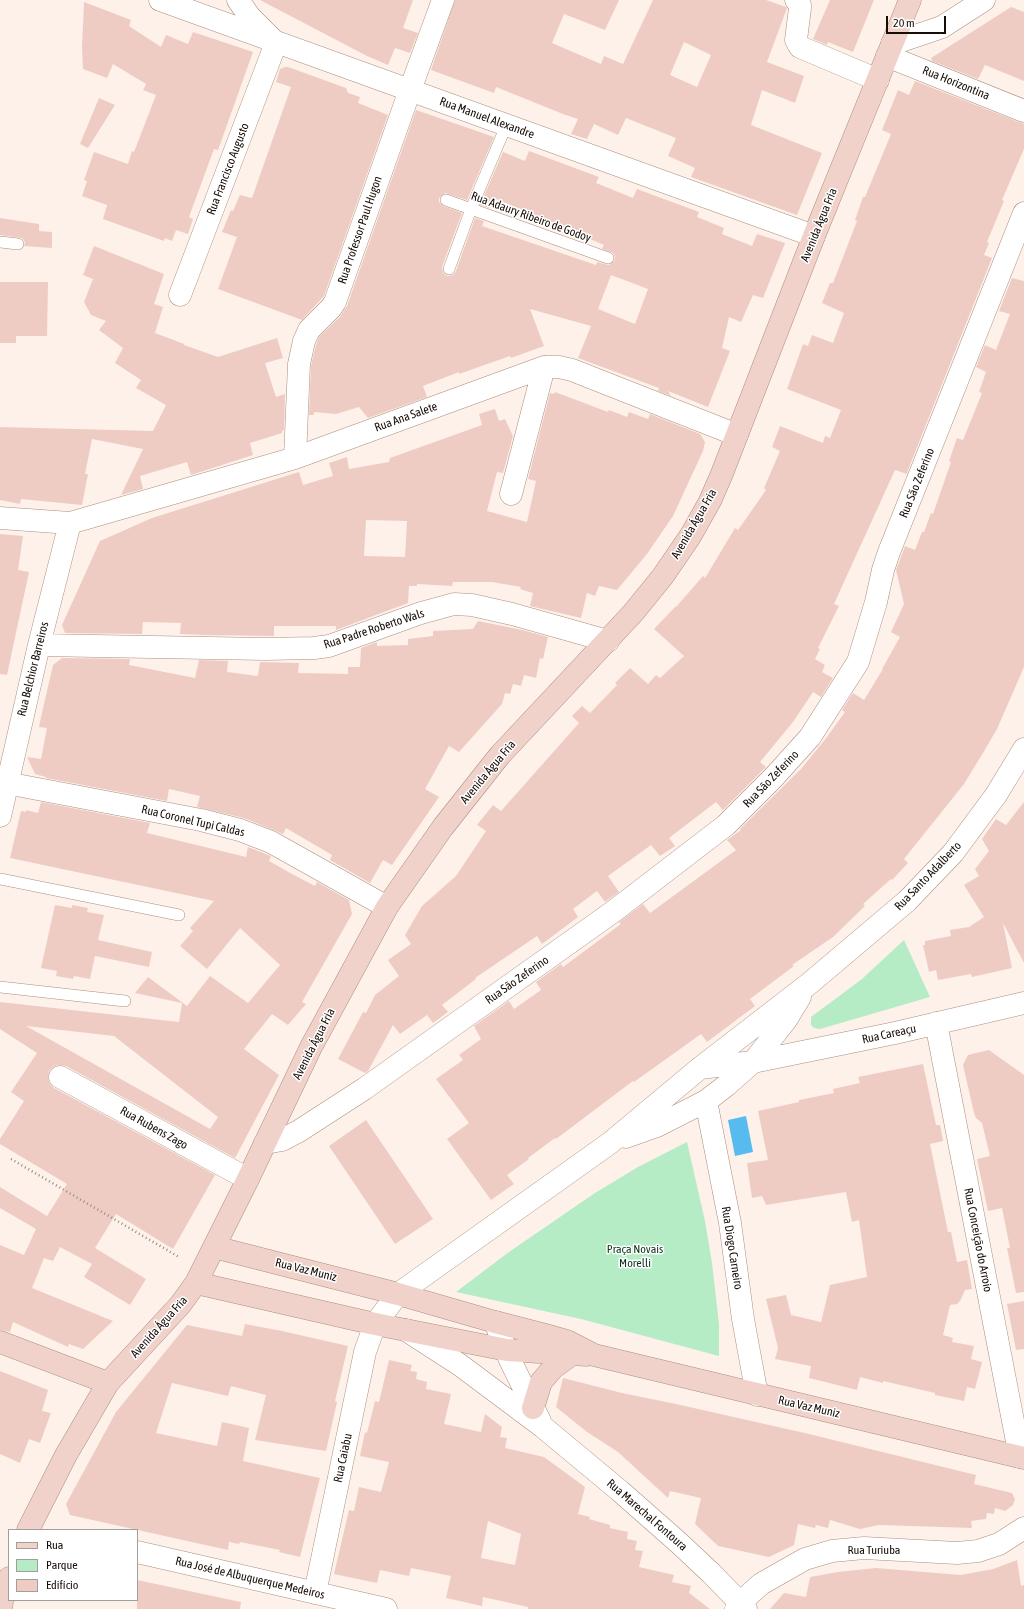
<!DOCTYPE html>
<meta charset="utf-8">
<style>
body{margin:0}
#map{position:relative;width:1024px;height:1609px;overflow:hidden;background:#fdf1ea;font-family:"Asap Condensed",sans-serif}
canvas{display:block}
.legend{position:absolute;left:8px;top:1529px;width:130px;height:72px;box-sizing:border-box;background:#fff;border:1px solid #a29e9c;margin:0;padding:5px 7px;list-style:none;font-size:12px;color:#170d07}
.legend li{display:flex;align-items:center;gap:8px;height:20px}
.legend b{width:20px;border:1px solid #a29e9c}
.scale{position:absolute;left:886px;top:16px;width:60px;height:18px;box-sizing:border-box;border:2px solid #170d07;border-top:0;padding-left:5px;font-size:12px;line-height:14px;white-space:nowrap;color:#170d07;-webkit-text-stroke:3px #fff;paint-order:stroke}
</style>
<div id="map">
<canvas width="1024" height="1609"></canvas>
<ul class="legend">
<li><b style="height:5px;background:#f1d2ca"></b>Rua</li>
<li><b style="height:11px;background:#b5ebc5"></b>Parque</li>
<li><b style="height:11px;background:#efccc3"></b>Edifício</li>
</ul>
<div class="scale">20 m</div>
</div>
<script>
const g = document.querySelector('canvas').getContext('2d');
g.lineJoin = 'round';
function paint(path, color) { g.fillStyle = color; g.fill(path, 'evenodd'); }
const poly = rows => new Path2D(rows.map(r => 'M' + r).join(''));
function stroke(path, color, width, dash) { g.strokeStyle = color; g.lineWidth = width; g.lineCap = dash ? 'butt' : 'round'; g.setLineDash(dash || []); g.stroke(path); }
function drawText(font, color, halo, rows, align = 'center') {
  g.font = font + ' "Asap Condensed",sans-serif'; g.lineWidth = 3; g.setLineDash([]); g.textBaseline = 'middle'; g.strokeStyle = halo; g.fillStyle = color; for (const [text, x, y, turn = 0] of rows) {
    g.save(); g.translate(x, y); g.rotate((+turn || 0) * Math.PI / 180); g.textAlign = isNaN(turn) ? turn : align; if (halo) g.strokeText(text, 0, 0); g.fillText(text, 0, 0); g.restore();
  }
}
paint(poly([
 [904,940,930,997,820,1029,814,1028,811,1025,811,1017,862,979],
 [687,1142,705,1221,712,1263,719,1324,719,1356,581,1319,456,1292,509,1252,595,1193,638,1167]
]), '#b5ebc5');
paint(poly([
 [746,1116,753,1152,735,1156,728,1120]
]), '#58bbef');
paint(poly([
 [260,0,413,0,403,28,418,33,410,53,395,48,388,65,367,56],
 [455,0,619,0,605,30,564,14,552,43,601,64,604,56,623,64,653,0,766,0,786,7,787,8,767,62,804,76,795,103,762,90,751,125,822,153,797,215,691,177,695,168,668,156,676,138,626,118,618,135,594,124,587,139,571,134,578,119,563,114,496,87,494,93,431,70],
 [684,42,711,55,697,87,670,75],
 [830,0,874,0,853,52,828,42,827,45,813,39],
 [84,2,131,20,129,26,161,47,166,35,188,44,193,32,253,52,218,150,214,149,189,217,193,219,188,234,176,230,172,241,165,238,164,241,103,219,107,205,82,196,87,181,84,180,94,152,128,164,132,151,134,152,156,95,143,90,146,84,113,64,107,78,83,69,82,48],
 [1011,7,1024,12,1024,81,985,65,978,79,932,61,931,58],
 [285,67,288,67,346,88,348,93,360,97,358,103,388,115,324,296,302,320,218,289,237,237,222,232,231,210,233,211,240,195,252,198,291,87,276,82,280,69],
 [915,81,1024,124,1024,149,1002,200,1004,201,987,242,989,243,984,255,992,258,988,268,908,470,907,474,895,470,834,604,839,606,818,648,820,649,815,659,825,665,822,672,833,678,821,697,813,692,793,722,760,762,766,767,723,810,716,802,669,838,675,846,660,856,651,845,608,876,619,892,605,902,597,891,573,909,578,917,542,944,537,936,475,978,476,979,442,1005,448,1012,433,1023,427,1015,400,1034,393,1025,368,1071,365,1073,338,1059,363,1012,366,1013,375,995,399,976,388,960,411,944,405,935,422,906,456,876,486,831,477,825,493,805,501,811,579,723,572,716,582,706,590,713,617,685,615,683,630,668,648,684,656,675,660,678,684,656,654,629,676,606,676,607,703,576,705,578,735,528,738,530,766,490,764,488,780,451,772,447,780,426,823,443,825,436,830,438,841,410,787,389,803,344,808,346,812,335,833,343,844,313,822,303,830,283,833,283,857,221,855,220,863,197,865,197,891,134,882,130,898,90,909,95],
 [99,98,115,105,88,148,80,144],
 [416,110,494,137,467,200,445,193,439,198,439,202,443,206,462,213,442,267,443,273,447,276,453,275,456,271,475,218,484,221,482,226,596,265,597,262,609,265,614,261,615,257,613,253,602,249,604,245,492,197,489,208,480,205,503,152,525,161,529,151,599,177,596,183,633,198,637,189,699,212,697,217,724,228,722,234,752,246,757,234,785,243,763,298,753,295,741,322,729,317,722,348,730,351,708,407,668,391,671,396,658,391,659,388,578,358,591,326,530,309,544,346,511,358,510,356,459,374,459,372,423,386,427,397,368,418,359,407,336,414,314,412,314,415,309,415,311,366,316,345,319,337,340,317,347,306],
 [611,275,648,289,635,324,598,309],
 [0,218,39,224,39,231,52,232,52,248,24,246,25,242,22,238,0,235],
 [94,246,164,274,154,304,163,307,155,333,184,344,184,345,218,357,277,338,283,358,265,363,276,397,285,394,284,430,282,431,282,433,250,443,253,455,191,475,187,462,140,476,143,489,121,495,143,449,92,439,85,474,88,474,82,505,21,499,20,504,0,500,0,427,153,431,166,405,136,388,141,380,115,363,123,348,99,330,106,321,91,315,84,302,93,279,83,275],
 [1012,278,1024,281,1024,667,997,729,983,753,964,784,904,859,908,863,892,880,891,879,863,904,865,906,833,937,792,965,794,966,750,999,755,1006,707,1042,701,1034,634,1082,633,1081,556,1139,555,1138,528,1158,529,1159,507,1175,514,1184,491,1200,447,1139,469,1123,436,1079,463,1060,459,1055,481,1039,474,1026,509,1001,514,1009,541,990,536,982,561,964,563,967,621,924,619,922,643,904,650,913,736,850,727,840,741,830,740,829,801,769,827,737,845,712,842,710,853,693,864,700,883,669,882,669,900,637,891,632,904,604,896,570,905,546,915,550,922,532,924,532,931,513,933,514,951,462,949,461,957,438,963,440,982,393,979,392,986,372,976,367,985,345,996,350,1010,314,999,311],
 [0,282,48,282,47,336,16,336,16,343,0,343],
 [555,392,608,412,609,410,627,417,629,412,648,419,650,414,700,434,705,442,703,451,673,516,647,554,617,590,599,586,595,596,587,593,581,618,530,606,533,593,520,589,521,587,492,582,453,582,452,586,417,584,417,586,409,586,408,603,336,630,336,626,274,626,274,636,204,635,180,634,181,623,143,622,142,634,65,633,62,625,100,541,152,518,299,472,303,485,333,476,329,463,347,457,349,469,389,462,390,458,482,425,479,414,495,409,499,421,505,419,513,436,503,473,497,472,487,511,527,522,536,481,528,479,550,393,554,394],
 [366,520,407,521,405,557,364,556],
 [0,534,23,536,18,570,29,572,7,675,0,674],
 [478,621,522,630,548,637,543,659,540,658,536,678,524,675,521,686,513,684,510,694,505,693,502,704,459,752,449,746,425,789,439,797,392,865,383,860,370,883,330,860,332,855,286,828,283,834,244,818,197,807,200,796,169,789,167,801,46,778,46,777,35,774,27,757,41,759,47,728,39,727,41,717,53,665,62,658,130,659,129,665,195,678,199,660,228,661,227,672,258,676,260,662,299,663,298,673,348,674,348,667,360,667,361,648,377,642,377,646,408,645,408,639,433,636,433,631,473,629],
 [41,802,150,823,147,833,246,857,248,847,271,856,269,861,292,874,315,886,317,882,349,900,352,914,302,1002,306,1004,288,1025,272,1014,244,1049,279,1075,235,1158,66,1066,59,1065,54,1066,49,1071,48,1078,50,1084,54,1088,215,1175,173,1249,116,1214,95,1248,146,1279,130,1305,84,1277,92,1264,60,1247,53,1261,44,1258,32,1288,113,1321,83,1349,69,1344,68,1347,13,1322,10,1332,0,1330,0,1245,24,1255,36,1229,0,1208,0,1187,47,1216,67,1184,0,1144,0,1139,24,1101,11,1092,37,1053,0,1029,0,1002,179,1022,182,1003,135,993,148,977,187,1006,210,976,248,1003,280,965,240,928,207,969,180,946,193,931,190,928,214,901,10,858,21,811,26,812,26,810,38,813],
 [26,1026,114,1036,218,1117,210,1129],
 [1024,802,1024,963,1003,923,1012,968,972,977,971,974,938,980,936,970,929,972,923,945,925,945,925,941,951,936,950,930,969,927,984,917,964,885,979,876,975,869,989,851,982,839,996,819,1006,825],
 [55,905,72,908,72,905,88,908,87,912,104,915,98,940,152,952,149,967,95,956,90,979,74,976,73,979,56,976,57,971,41,968],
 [989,1050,1024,1075,1024,1292,1016,1293,1007,1248,1010,1248,1002,1208,988,1211,977,1159,990,1156,982,1123,976,1118,974,1113,963,1065,968,1055],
 [923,1064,936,1125,940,1125,943,1141,930,1144,948,1232,951,1232,957,1262,967,1260,972,1289,965,1290,960,1301,957,1304,950,1305,943,1335,953,1338,952,1342,974,1346,971,1359,982,1362,975,1389,967,1387,964,1401,935,1395,935,1393,883,1381,883,1383,860,1377,857,1390,809,1378,811,1366,775,1359,778,1348,766,1299,786,1295,791,1315,821,1322,830,1285,867,1277,859,1220,852,1222,846,1192,766,1205,762,1196,752,1198,747,1163,768,1160,758,1111,799,1102,799,1100,834,1093,833,1089,860,1083,858,1077],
 [366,1120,433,1219,395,1244,329,1146],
 [1024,1301,1024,1349,1016,1350,1007,1304],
 [245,1324,282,1331,348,1346,335,1401,337,1402,326,1451,255,1440,266,1395,231,1386,228,1396,172,1383,156,1433,217,1446,222,1422,249,1428,243,1461,320,1478,300,1557,279,1552,280,1550,240,1542,239,1544,229,1542,228,1550,70,1515,66,1504,116,1412,187,1325,242,1336],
 [389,1360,412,1365,410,1371,417,1372,416,1379,427,1382,426,1389,451,1394,444,1424,481,1432,485,1414,502,1427,500,1437,507,1438,505,1448,544,1457,585,1487,578,1514,590,1517,589,1519,610,1525,610,1528,628,1532,627,1539,637,1541,635,1550,643,1551,639,1567,674,1575,672,1582,691,1586,689,1593,710,1609,528,1609,528,1607,483,1597,482,1606,446,1598,451,1576,411,1568,409,1576,380,1570,377,1583,334,1574,349,1510,354,1511,359,1487,381,1492,389,1462,360,1456,365,1432,367,1433,375,1401,379,1402],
 [488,1521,521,1534,515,1565,481,1558],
 [0,1371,48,1390,42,1411,51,1413,40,1443,29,1439,20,1463,0,1454],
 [563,1378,622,1393,676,1404,809,1434,976,1475,974,1484,1012,1493,1015,1499,1013,1505,1005,1511,995,1508,994,1514,987,1513,986,1519,971,1521,972,1528,879,1525,860,1529,830,1520,828,1528,816,1525,815,1528,798,1524,794,1545,769,1557,718,1546,695,1524,701,1498,670,1491,668,1498,618,1452,587,1432,556,1407],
 [1017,1560,1021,1586,1024,1585,1024,1609,770,1609,784,1593,806,1597,810,1577,838,1572,876,1568,961,1575,993,1569],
 [137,1580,241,1602,240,1609,137,1609]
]), '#efccc3');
const lane = poly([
 [446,200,608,258],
 [0,242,18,244],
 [449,269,471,209,506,126],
 [0,879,179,915],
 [0,987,125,1001]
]);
const street = poly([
 [160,0,814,236],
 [796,0,800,5,800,8,796,40,800,47,878,80],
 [892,44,942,27,984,0],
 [887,56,1024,111],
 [180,295,276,43,250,17,238,0],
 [295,458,299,364,304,341,309,330,331,308,335,302,410,90,443,0],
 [511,494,544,367],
 [0,518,70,523,295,458,544,367,559,367,572,370,737,435],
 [39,645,266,649,314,648,329,646,421,613,454,604,472,605,512,614,608,641],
 [6,783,201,820,240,830,271,842,387,907],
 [0,816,39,645,70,523],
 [936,1023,1020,1457],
 [700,1068,753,1062,895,1033,1024,1003],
 [60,1077,248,1179],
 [706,1101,730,1223,743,1319,757,1395],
 [626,1137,657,1126,706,1101,727,1085,753,1062,786,1020,800,997],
 [265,1143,282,1140,299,1131,364,1089,614,911,726,825,773,778,810,737,858,662,876,602,883,570,889,552,1024,213],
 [495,1322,510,1360,540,1421],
 [406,1330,460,1365,543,1427,620,1491,679,1543,711,1573,746,1609],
 [137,1552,386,1609],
 [315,1593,365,1352,375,1324,398,1294,610,1143,700,1068,810,983,907,901,953,853,996,795,1024,749],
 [736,1609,741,1602,761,1584,805,1559,832,1551,864,1548,957,1553,978,1551,999,1544,1024,1528]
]);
const secondary = poly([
 [214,1247,398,1294,495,1322,549,1336,567,1341,594,1355,1024,1458],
 [196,1283,375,1324,507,1350,587,1355],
 [0,1342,108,1383],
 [533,1408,541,1382,553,1368,571,1355],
 [28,1530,66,1455,108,1383,180,1305,196,1283,248,1179,311,1047,387,907,443,827,500,755,633,613,663,576,691,535,710,501,721,476,814,236,910,0],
 [1,1609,3,1595,9,1578]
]);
stroke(lane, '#ab8f7e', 12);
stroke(street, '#ab8f7e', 23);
stroke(secondary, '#ab8f7e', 23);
stroke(poly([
 [11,1159,179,1257]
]), '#968b84', 2.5, [1, 3]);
stroke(lane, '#fff', 11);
stroke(street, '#fff', 22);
stroke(secondary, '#f1d2ca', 22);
drawText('12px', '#170d07', '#fff', [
 ["Rua Horizontina",956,83,22],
 ["Rua Manuel Alexandre",487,118,20],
 ["Rua Francisco Augusto",228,169,-69],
 ["Rua Adaury Ribeiro de Godoy",531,217,20],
 ["Avenida Água Fria",819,225,-68],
 ["Rua Professor Paul Hugon",360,230,-71],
 ["Rua Ana Salete",406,417,-20],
 ["Rua São Zeferino",917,483,-68],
 ["Avenida Água Fria",694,524,-60],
 ["Rua Padre Roberto Wals",374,629,-18],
 ["Rua Belchior Barreiros",33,669,-76],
 ["Avenida Água Fria",488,772,-50],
 ["Rua São Zeferino",771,779,-46],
 ["Rua Coronel Tupi Caldas",193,821,13],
 ["Rua Santo Adalberto",928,876,-46],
 ["Rua São Zeferino",517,980,-35],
 ["Rua Careaçu",889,1034,-12],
 ["Avenida Água Fria",314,1044,-63],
 ["Rua Rubens Zago",154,1128,29],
 ["Rua Conceição do Arroio",978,1240,79],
 ["Rua Diogo Carneiro",732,1248,81],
 ["Rua Vaz Muniz",306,1270,14],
 ["Avenida Água Fria",159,1327,-48],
 ["Rua Vaz Muniz",809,1407,13],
 ["Rua Caiabu",343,1458,-78],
 ["Rua Marechal Fontoura",647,1515,41],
 ["Rua Turiuba",874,1550],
 ["Rua José de Albuquerque Medeiros",250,1578,13]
]);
drawText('12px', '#0d331c', '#fff', [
 ["Praça Novais",635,1249],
 ["Morelli",635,1263]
]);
</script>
